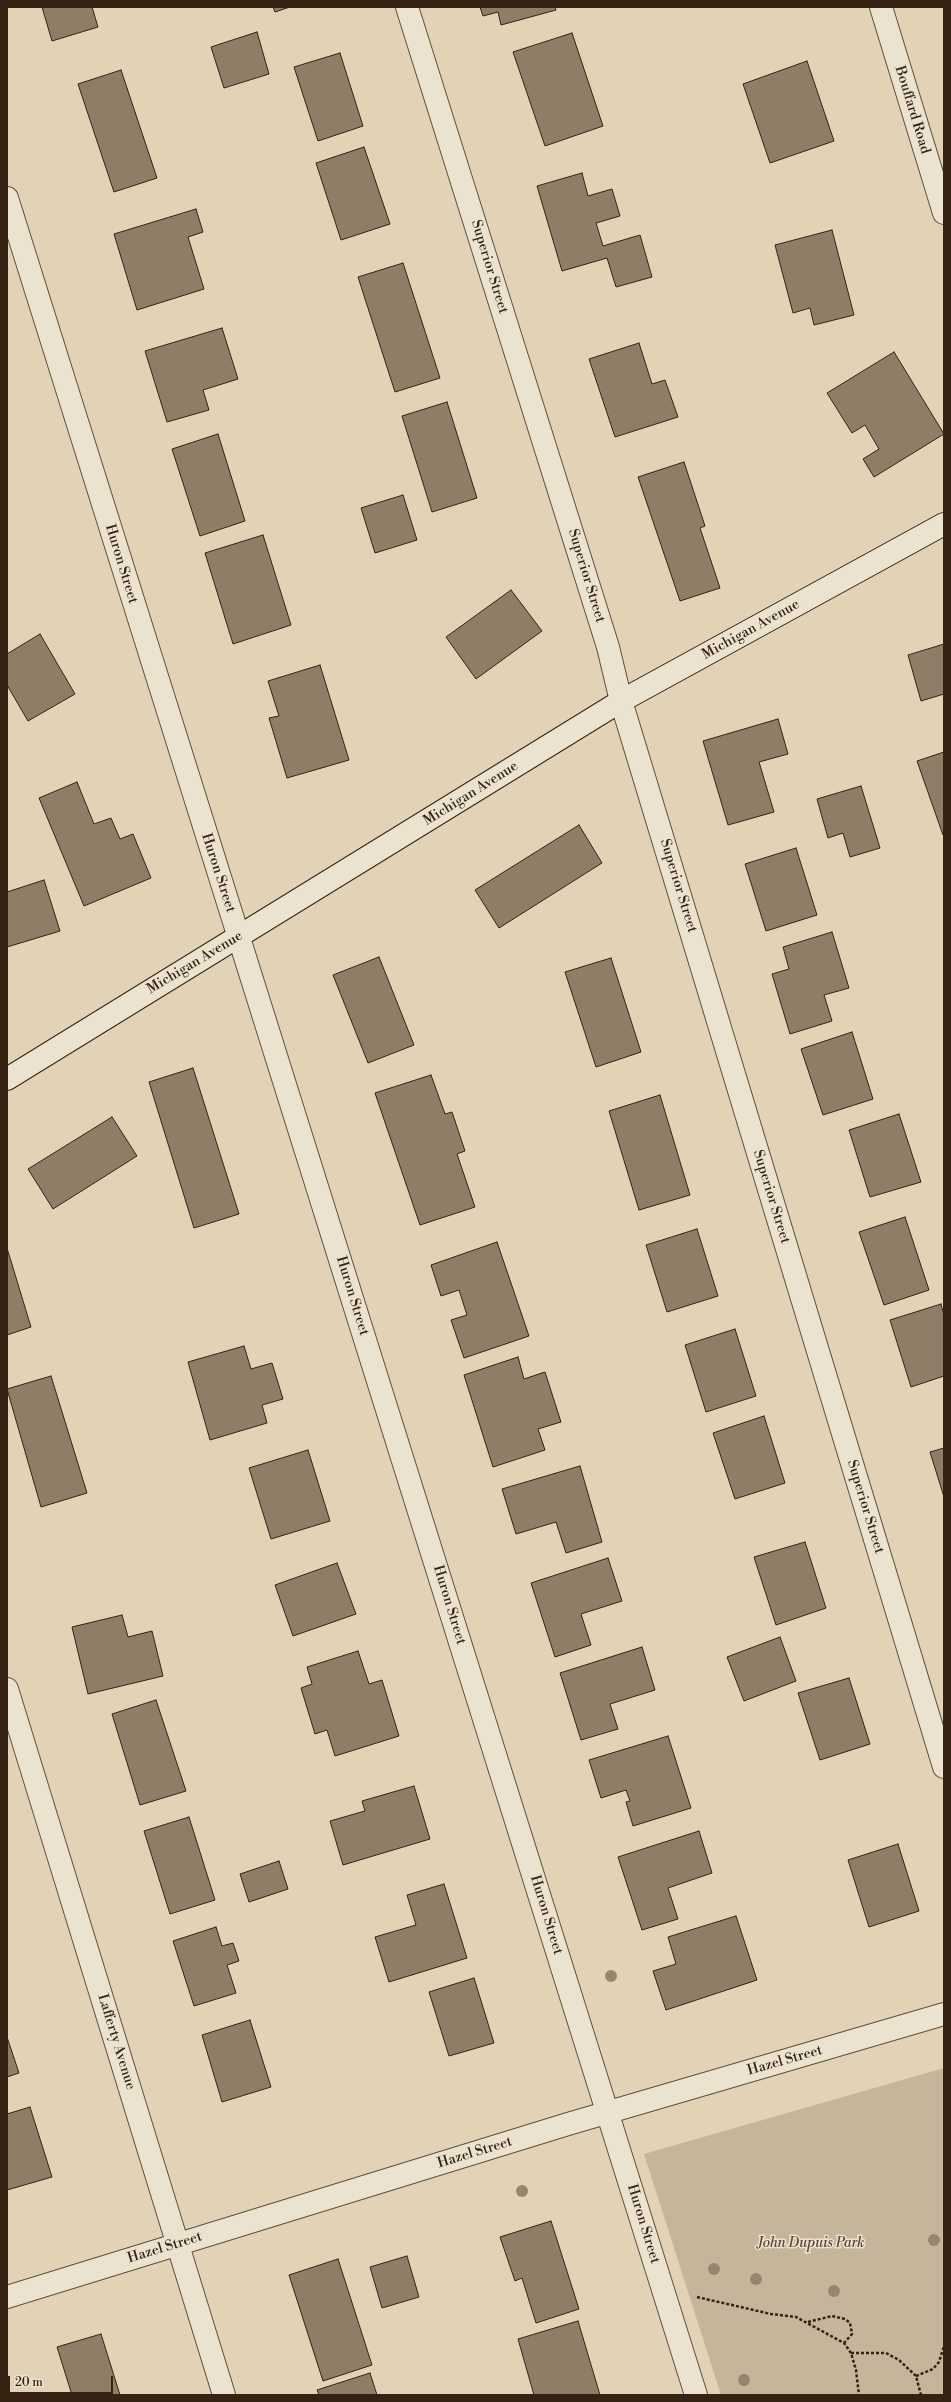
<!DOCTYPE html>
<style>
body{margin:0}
#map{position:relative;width:951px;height:2402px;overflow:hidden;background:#e2d3b6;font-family:"Libre Bodoni",serif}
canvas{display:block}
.frame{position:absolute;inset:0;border:8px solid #352212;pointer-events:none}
.scale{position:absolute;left:8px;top:2376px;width:105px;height:18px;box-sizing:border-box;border:2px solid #352212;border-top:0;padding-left:5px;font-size:12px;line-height:14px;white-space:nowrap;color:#352212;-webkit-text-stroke:3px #ece2d0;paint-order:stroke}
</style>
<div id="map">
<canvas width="951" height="2402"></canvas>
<div class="frame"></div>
<div class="scale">20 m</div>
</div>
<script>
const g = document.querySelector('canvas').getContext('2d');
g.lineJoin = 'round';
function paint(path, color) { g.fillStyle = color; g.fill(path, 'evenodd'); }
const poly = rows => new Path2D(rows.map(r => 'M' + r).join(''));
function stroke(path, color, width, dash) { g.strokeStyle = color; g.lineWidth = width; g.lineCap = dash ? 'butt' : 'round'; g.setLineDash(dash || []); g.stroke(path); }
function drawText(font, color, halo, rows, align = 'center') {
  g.font = font + ' "Libre Bodoni",serif'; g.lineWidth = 3; g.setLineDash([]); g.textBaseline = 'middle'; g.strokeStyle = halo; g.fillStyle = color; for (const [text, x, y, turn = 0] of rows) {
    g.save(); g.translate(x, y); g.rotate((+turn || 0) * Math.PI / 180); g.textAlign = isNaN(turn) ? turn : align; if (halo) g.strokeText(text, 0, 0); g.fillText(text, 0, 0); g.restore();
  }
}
paint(poly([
 [944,2068,944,2395,721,2395,644,2154]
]), '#c5b59a');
const building = poly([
 [42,7,92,7,98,27,52,41,42,7],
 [273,7,290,7,275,12,273,7],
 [480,7,555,7,556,10,501,25,498,12,483,16,480,7],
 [257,32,269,74,224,88,211,47,257,32],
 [572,33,603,126,545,146,513,52,572,33],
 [340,53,363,126,318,141,294,67,340,53],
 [807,61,834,141,770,163,743,84,807,61],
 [121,70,157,178,114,192,78,84,121,70],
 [364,147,390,224,341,240,316,163,364,147],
 [582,173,588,196,612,189,620,216,596,223,603,246,640,235,652,277,616,287,607,258,562,271,537,186,582,173],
 [196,209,203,232,188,237,204,289,137,310,114,234,196,209],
 [832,230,854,315,814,325,810,308,793,313,775,245,832,230],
 [403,263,440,378,395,392,358,277,403,263],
 [222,328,238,379,203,390,209,410,167,422,145,351,222,328],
 [639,343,652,384,665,380,678,417,615,437,589,359,639,343],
 [894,352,944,434,874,477,863,459,879,449,865,425,852,433,827,393,894,352],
 [447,402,477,498,432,512,402,416,447,402],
 [218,434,245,521,200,536,172,449,218,434],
 [684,462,705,526,700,528,720,588,680,601,638,477,684,462],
 [403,495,417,540,375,553,361,508,403,495],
 [263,535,291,625,233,644,205,553,263,535],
 [511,590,542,631,476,679,446,637,511,590],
 [40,634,75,694,28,721,7,685,7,654,40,634],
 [944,644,944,694,921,701,908,655,944,644],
 [320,665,349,760,287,778,269,718,279,716,268,681,320,665],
 [778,719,788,754,759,762,774,812,728,825,703,741,778,719],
 [944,752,944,834,943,835,917,761,944,752],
 [77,782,94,824,111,818,120,839,133,834,151,878,84,906,39,798,77,782],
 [861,786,880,848,850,857,843,833,828,838,817,799,861,786],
 [579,825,602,863,499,928,475,890,579,825],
 [796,848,817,915,766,931,745,864,796,848],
 [44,880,60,931,7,947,7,892,44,880],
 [832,932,849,988,824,995,832,1021,790,1034,772,974,789,969,783,947,832,932],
 [379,957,414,1045,368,1063,333,975,379,957],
 [611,958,641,1052,596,1067,565,972,611,958],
 [852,1032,873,1099,823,1115,801,1049,852,1032],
 [193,1068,239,1214,194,1228,149,1082,193,1068],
 [431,1075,445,1114,452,1112,465,1151,457,1154,475,1207,420,1225,375,1093,431,1075],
 [660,1095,690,1195,639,1210,609,1111,660,1095],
 [899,1114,921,1182,870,1197,849,1130,899,1114],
 [112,1117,137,1156,53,1209,28,1169,112,1117],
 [905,1217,929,1290,884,1305,859,1232,905,1217],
 [697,1229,718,1296,667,1312,646,1245,697,1229],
 [497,1242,529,1336,464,1358,451,1320,467,1315,459,1290,441,1296,431,1265,497,1242],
 [7,1248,31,1327,7,1335,7,1248],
 [941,1304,944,1315,944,1376,911,1387,890,1320,941,1304],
 [735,1329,756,1396,706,1412,685,1345,735,1329],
 [244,1346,251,1369,272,1363,283,1399,262,1405,267,1423,210,1440,188,1362,244,1346],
 [518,1357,524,1379,545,1372,561,1422,538,1429,545,1450,493,1467,464,1375,518,1357],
 [51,1376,87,1493,41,1507,7,1389,51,1376],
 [764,1416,785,1483,735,1499,713,1433,764,1416],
 [944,1448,944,1497,930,1452,944,1448],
 [308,1450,330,1521,271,1539,249,1468,308,1450],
 [580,1466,602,1542,566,1553,556,1522,516,1534,502,1489,580,1466],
 [805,1542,826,1608,776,1625,754,1557,805,1542],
 [608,1558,622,1601,581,1614,591,1645,555,1657,531,1583,608,1558],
 [337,1563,356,1614,293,1636,275,1585,337,1563],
 [122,1615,128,1637,152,1631,163,1676,88,1694,72,1627,122,1615],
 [780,1637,796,1681,744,1701,727,1657,780,1637],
 [642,1647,655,1690,610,1704,618,1729,581,1740,560,1673,642,1647],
 [358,1651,369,1684,382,1680,399,1736,335,1756,327,1730,315,1734,301,1688,312,1684,307,1667,358,1651],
 [849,1678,870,1744,820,1760,798,1693,849,1678],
 [156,1700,186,1791,140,1805,112,1714,156,1700],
 [668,1736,691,1808,633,1826,626,1802,630,1801,626,1790,601,1798,589,1760,668,1736],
 [414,1786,430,1839,343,1865,330,1821,365,1811,362,1801,414,1786],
 [189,1817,215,1900,170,1914,144,1831,189,1817],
 [699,1831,712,1873,668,1888,678,1919,642,1930,618,1857,699,1831],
 [898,1844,919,1911,869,1927,848,1860,898,1844],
 [279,1861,288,1889,249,1902,240,1874,279,1861],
 [444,1884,467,1958,389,1982,375,1937,416,1925,407,1895,444,1884],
 [736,1916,757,1980,666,2010,653,1971,676,1964,668,1937,736,1916],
 [216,1927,222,1946,233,1943,239,1961,227,1965,236,1993,194,2006,173,1941,216,1927],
 [474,1978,494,2043,449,2056,429,1992,474,1978],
 [250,2020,271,2087,222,2102,202,2035,250,2020],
 [7,2037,19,2073,7,2077,7,2037],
 [30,2107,52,2177,7,2190,7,2114,30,2107],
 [551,2221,579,2309,536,2323,522,2278,515,2281,500,2237,551,2221],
 [407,2256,419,2297,382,2308,370,2267,407,2256],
 [338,2259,372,2365,323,2381,289,2275,338,2259],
 [578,2321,600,2395,534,2395,518,2339,578,2321],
 [101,2334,120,2395,72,2395,57,2347,101,2334],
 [370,2373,377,2395,319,2395,317,2390,370,2373]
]);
paint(building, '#8f7e67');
stroke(building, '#352212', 1);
const street = poly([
 [407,7,608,647,621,701,944,1767],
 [881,7,944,213],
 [7,198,696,2395],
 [7,1689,224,2395],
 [7,2297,568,2124,944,2014]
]);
const secondary = poly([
 [7,1079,621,701,944,524]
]);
stroke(street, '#604e3b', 24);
stroke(secondary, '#352212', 24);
stroke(poly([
 [697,2297,771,2314,796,2317,844,2343,851,2353,856,2370,859,2395],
 [808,2322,832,2316,845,2319,850,2323,852,2334,844,2343],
 [851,2353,886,2353,899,2360,916,2376,921,2395],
 [916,2376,933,2369,939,2362,944,2346]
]), '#352212', 2.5, [3, 2]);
stroke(street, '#ece2d0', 22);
stroke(secondary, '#ece2d0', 22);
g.fillStyle = '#97866e';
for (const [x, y] of [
 [611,1976],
 [522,2191],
 [934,2240],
 [714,2269],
 [756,2279],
 [834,2291],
 [744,2380]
]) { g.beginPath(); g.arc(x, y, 6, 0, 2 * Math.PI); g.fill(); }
drawText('14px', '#352212', '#ece2d0', [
 ["Bouffard Road",912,110,73],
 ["Superior Street",489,267,73],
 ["Huron Street",121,564,73],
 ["Superior Street",586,576,73],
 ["Michigan Avenue",751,630,-29],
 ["Michigan Avenue",471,794,-32],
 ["Huron Street",218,873,72],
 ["Superior Street",678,886,73],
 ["Michigan Avenue",195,963,-31],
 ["Superior Street",771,1197,73],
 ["Huron Street",352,1296,73],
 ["Superior Street",865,1507,73],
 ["Huron Street",449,1605,73],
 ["Huron Street",546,1915,73],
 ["Lafferty Avenue",116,2042,73],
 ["Hazel Street",785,2061,-16],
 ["Hazel Street",475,2153,-17],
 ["Huron Street",643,2224,73],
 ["Hazel Street",165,2248,-17]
]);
drawText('italic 14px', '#594734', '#ece2d0', [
 ["John Dupuis Park",811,2244]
]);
</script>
